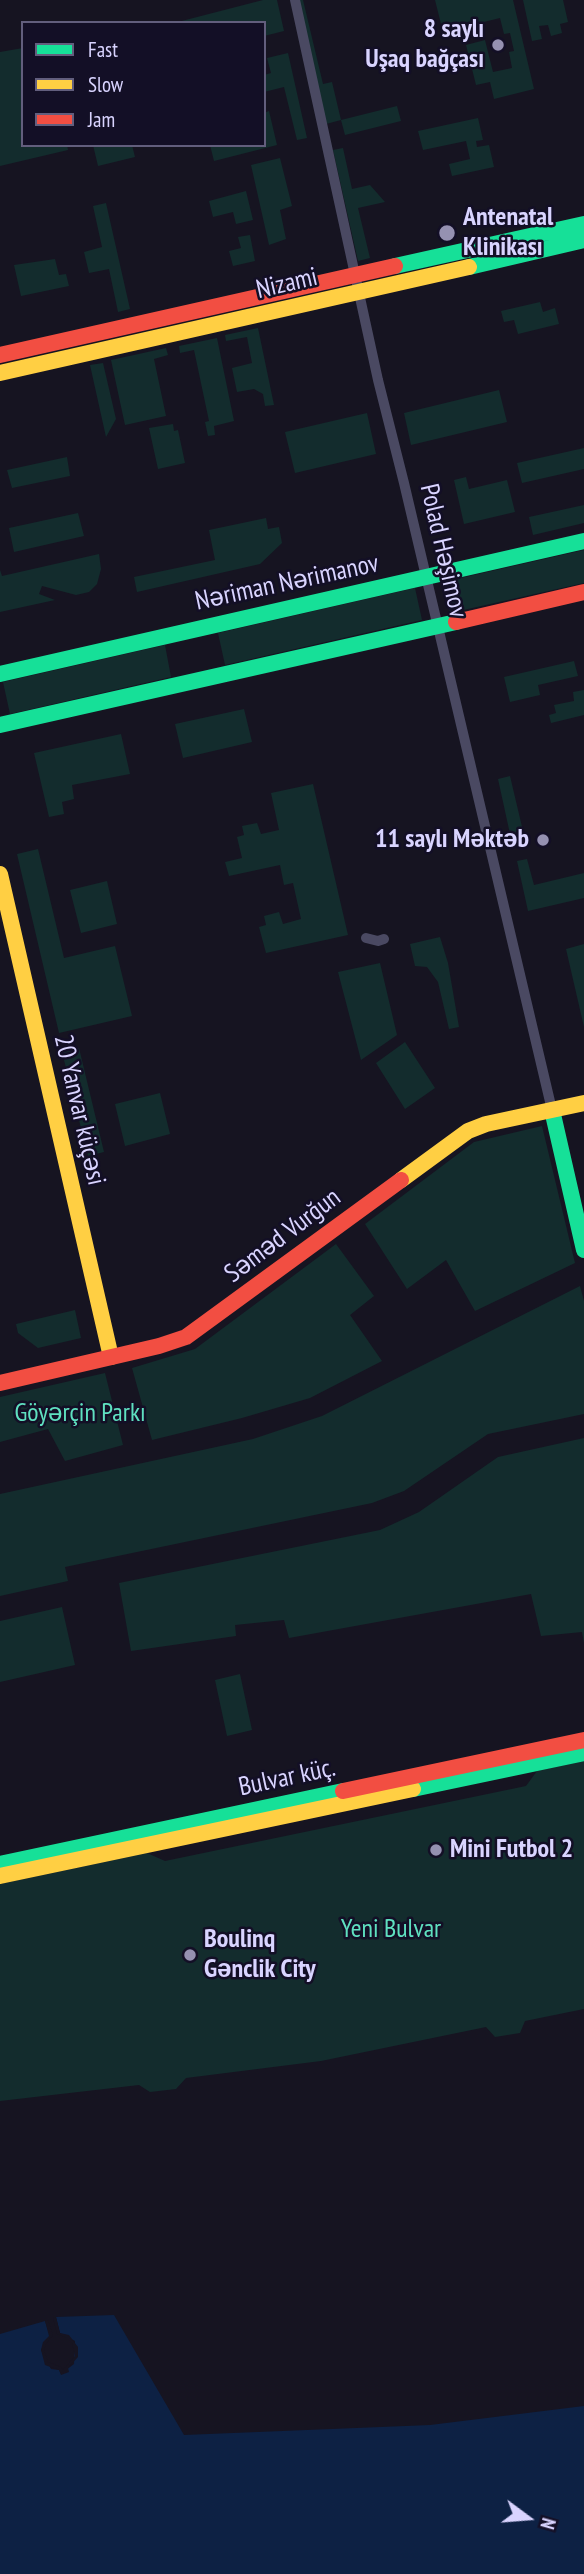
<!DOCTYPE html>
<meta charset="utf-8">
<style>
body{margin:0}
#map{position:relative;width:584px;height:2574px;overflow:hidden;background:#161421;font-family:"PT Sans Narrow",sans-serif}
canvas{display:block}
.legend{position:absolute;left:21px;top:21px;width:245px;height:126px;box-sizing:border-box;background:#130f26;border:2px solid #625e7d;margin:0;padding:9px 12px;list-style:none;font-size:21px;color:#d9d4ff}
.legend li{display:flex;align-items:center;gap:14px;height:35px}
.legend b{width:35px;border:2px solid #625e7d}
.north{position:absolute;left:493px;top:2483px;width:70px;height:70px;-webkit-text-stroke:5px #130f26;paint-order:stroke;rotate:106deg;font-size:19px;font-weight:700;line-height:28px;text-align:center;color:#d9d4ff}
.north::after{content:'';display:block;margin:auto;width:24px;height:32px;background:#d9d4ff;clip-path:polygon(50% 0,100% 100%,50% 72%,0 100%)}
</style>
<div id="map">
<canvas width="584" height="2574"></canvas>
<ul class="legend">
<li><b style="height:9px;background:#16e098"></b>Fast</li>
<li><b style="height:9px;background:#ffcf43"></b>Slow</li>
<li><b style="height:9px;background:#f24e42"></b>Jam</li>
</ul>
<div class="north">N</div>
</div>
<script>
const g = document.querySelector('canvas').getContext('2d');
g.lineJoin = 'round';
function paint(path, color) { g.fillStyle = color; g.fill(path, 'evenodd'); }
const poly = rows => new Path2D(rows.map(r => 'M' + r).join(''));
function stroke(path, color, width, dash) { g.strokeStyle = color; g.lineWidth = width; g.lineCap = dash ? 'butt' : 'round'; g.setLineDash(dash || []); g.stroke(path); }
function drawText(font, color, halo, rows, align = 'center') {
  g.font = font + ' "PT Sans Narrow",sans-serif'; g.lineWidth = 5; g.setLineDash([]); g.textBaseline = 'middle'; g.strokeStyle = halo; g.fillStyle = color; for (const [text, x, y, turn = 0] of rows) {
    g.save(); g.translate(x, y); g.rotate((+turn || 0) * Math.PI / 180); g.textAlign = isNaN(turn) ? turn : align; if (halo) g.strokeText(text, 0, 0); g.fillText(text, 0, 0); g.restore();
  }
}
paint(poly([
 [263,0,277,0,284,31,264,36,264,23,174,23],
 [298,0,303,0,323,84,332,82,341,120,397,106,401,121,345,135,341,120,326,124],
 [435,0,513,0,534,89,494,99,490,82,476,85,466,45,485,40,493,72,512,68,509,52,514,51,510,33,504,34,500,18,443,32],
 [523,0,563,0,568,22,560,24,562,33,551,36,548,25,539,26,542,39,532,41],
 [23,48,23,145,67,145,68,150,0,166,0,52],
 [288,53,307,138,297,140,284,87,264,92,264,75,271,73,267,58],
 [269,111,277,145,214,161,210,145,264,145,264,113],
 [478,118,483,140,476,141,477,147,489,145,494,167,452,176,449,164,470,159,466,141,423,150,418,131],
 [93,145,132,145,135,157,98,166],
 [343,148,352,189,370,185,385,202,358,208,370,258,358,261,333,150],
 [280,158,292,206,280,210,286,239,269,245,251,165],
 [246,191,253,220,236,224,233,212,213,217,209,201],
 [106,203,130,309,118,312,109,269,89,273,84,252,102,247,93,206],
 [250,235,255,261,233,266,229,251,241,248,238,237],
 [55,259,59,275,66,274,69,286,21,296,14,265],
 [540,302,543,312,555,308,559,324,518,334,514,320,504,322,501,311],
 [258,328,274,405,265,406,263,394,254,389,237,392,232,368,252,363,247,337,226,341,225,335],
 [217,338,234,421,214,426,215,435,208,436,205,422,209,421,194,350,180,353,179,346],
 [166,348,168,355,154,359,166,416,125,425,111,360],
 [103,363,116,419,106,437,90,365],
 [499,390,507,422,411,445,404,413],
 [367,413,376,454,295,473,285,432],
 [173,424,174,431,178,430,185,463,158,469,149,428],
 [584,448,584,469,522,483,517,463],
 [67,457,70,476,12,488,7,470],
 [466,477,469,489,507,480,515,512,464,524,454,480],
 [584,505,584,523,533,535,529,517],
 [78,513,84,536,14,552,9,528],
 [266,518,268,529,279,527,282,543,260,564,137,592,134,577,215,560,209,530],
 [584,550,584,583,450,613,443,582],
 [99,554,101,569,97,584,89,592,76,595,42,586,39,594,55,600,0,612,0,570,2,576],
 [415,588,422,620,225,665,218,633],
 [165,645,171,677,10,714,3,682],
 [574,661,578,676,538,685,540,695,510,702,504,677],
 [584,690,584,715,551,723,549,715,556,713,554,705,574,701,573,692],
 [244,709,252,742,183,758,175,724],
 [121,734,130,774,72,785,74,799,62,802,64,814,49,817,34,753],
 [510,776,523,831,510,834,498,779],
 [313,784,348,935,266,953,259,927,266,925,264,916,279,912,283,924,301,919,293,883,284,885,280,865,229,876,225,862,242,858,237,837,244,835,242,826,257,823,261,834,279,830,271,793],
 [38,849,64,958,115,946,132,1016,59,1033,17,854],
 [527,859,534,885,584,873,584,898,528,911,517,861],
 [107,881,117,924,81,933,70,890],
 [440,937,448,963,459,1027,449,1029,438,982,427,967,415,966,410,944],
 [584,944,584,1027,566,949],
 [380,963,397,1035,361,1060,338,972],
 [405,1042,435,1088,405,1109,376,1063],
 [79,1048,104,1152,88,1156,62,1052],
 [160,1093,170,1134,125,1146,115,1104],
 [542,1126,575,1263,475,1311,446,1260,407,1289,365,1224,474,1142],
 [336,1244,374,1296,350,1315,382,1361,310,1398,242,1418,152,1440,132,1368,195,1349],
 [580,1286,584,1301,584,1414,488,1434,404,1491,372,1503,65,1567,68,1581,0,1596,0,1494,253,1439,322,1416],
 [75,1310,81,1338,38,1348,18,1333,16,1324],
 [105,1373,123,1445,65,1461,48,1429,0,1442,0,1397],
 [584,1438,584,1643,582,1632,541,1636,531,1594,289,1638,284,1620,235,1625,236,1636,131,1651,119,1583,380,1530,419,1512,498,1457],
 [62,1607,75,1665,0,1682,0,1621],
 [240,1674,252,1730,227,1736,215,1680],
 [584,1761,584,2009,525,2021,520,2033,495,2037,486,2027,321,2061,186,2078,176,2089,150,2092,139,2085,0,2101,0,1884,147,1853,165,1861,526,1786,537,1771]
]), '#132c2d');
paint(poly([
 [114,2315,184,2435,430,2425,584,2406,584,2574,0,2574,0,2334,45,2321,50,2336,41,2350,51,2369,59,2370,61,2374,74,2364,75,2341,60,2333,56,2317]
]), '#0d2144');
paint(poly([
 [56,2317,60,2333,69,2335,78,2347,78,2357,68,2368,69,2372,61,2375,59,2370,45,2365,41,2350,43,2342,49,2336,45,2321,48,2320,53,2335,46,2344,44,2350,48,2362,61,2367,63,2370,75,2356,72,2343,67,2338,57,2334,53,2318]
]), '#161421');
stroke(poly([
 [295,0,378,380,404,483,552,1110],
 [366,938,378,941,384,939]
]), '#4a4962', 10);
stroke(poly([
 [395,266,584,224],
 [469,267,584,240],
 [0,674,584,541],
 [0,725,456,622],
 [552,1110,584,1250],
 [413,1789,584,1753],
 [0,1864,343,1791]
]), '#16e098', 16);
stroke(poly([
 [0,373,469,267],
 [0,874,111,1357],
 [401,1180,468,1131,486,1124,584,1103],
 [0,1876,413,1789]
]), '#ffcf43', 16);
stroke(poly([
 [0,355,395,266],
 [456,622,584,592],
 [0,1383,159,1346,186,1337,401,1180],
 [343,1791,584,1740]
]), '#f24e42', 16);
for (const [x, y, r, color] of [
 [498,45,7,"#9591b1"],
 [447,233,9,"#9591b1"],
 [543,840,7,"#9591b1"],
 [436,1850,7,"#9591b1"],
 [190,1955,7,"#9591b1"]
]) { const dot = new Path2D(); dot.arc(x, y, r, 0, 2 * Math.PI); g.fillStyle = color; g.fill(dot); stroke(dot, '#130f26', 2.5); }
drawText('bold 26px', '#d9d4ff', '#130f26', [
 ["8 saylı",484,30,"right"],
 ["Uşaq bağçası",484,60,"right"],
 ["Antenatal",463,218],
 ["Klinikası",463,248],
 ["11 saylı Məktəb",529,840,"right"],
 ["Mini Futbol 2",450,1850],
 ["Boulinq",204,1940],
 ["Gənclik City",204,1970]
], 'left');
drawText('26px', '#d9d4ff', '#130f26', [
 ["Nizami",287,284,-13],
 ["Polad Həşimov",443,551,77],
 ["Nəriman Nərimanov",287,583,-12],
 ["20 Yanvar küçəsi",79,1110,77],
 ["Səməd Vurğun",283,1236,-37],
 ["Bulvar küç.",287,1778,-12]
]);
drawText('26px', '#5fe0c0', '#130f26', [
 ["Göyərçin Parkı",80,1414],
 ["Yeni Bulvar",391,1930]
]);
</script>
